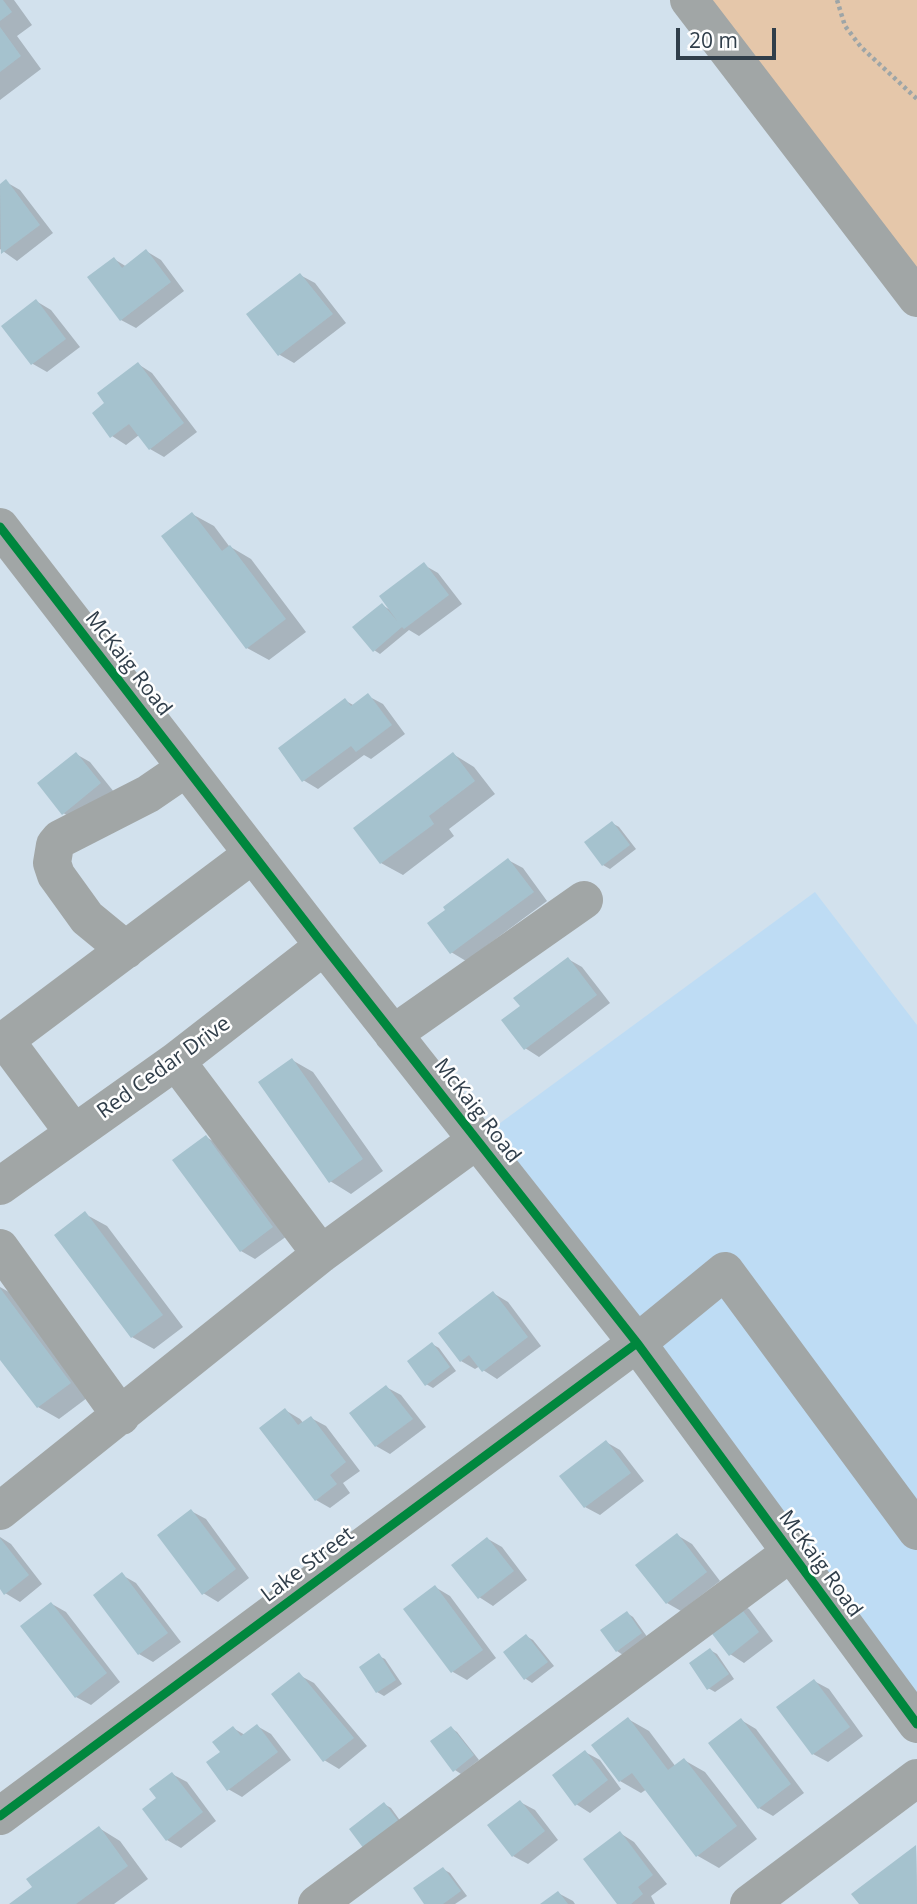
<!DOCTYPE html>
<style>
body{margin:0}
#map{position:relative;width:917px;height:1904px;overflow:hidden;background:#d2e1ed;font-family:"Open Sans",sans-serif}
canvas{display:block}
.scale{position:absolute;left:676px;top:28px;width:100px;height:32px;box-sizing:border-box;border:4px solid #303e4a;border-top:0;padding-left:9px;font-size:21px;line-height:24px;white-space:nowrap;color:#303e4a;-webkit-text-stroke:5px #fefefe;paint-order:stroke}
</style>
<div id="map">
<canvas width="917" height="1904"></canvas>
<div class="scale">20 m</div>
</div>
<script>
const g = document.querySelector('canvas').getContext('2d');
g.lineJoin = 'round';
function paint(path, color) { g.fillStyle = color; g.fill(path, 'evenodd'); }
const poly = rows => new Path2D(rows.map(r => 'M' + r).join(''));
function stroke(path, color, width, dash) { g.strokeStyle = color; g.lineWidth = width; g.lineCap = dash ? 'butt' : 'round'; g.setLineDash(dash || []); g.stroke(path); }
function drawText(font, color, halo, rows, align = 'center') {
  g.font = font + ' "Open Sans",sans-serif'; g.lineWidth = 5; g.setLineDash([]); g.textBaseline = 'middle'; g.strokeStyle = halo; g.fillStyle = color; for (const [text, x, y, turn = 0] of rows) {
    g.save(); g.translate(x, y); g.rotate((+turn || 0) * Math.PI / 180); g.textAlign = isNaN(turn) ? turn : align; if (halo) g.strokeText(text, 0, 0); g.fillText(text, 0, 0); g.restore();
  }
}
paint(poly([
 [815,892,917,1025,917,1724,477,1140]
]), '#bedcf4');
paint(poly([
 [701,0,917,0,917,279]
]), '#e5c7aa');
paint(poly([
 [0,0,14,0,32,25,17,36,41,69,0,100],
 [6,182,20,190,53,233,17,261,0,249,0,186],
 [146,251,161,260,184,291,136,328,121,320,114,259,127,267],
 [300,275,315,283,346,323,294,363,280,355,248,315],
 [36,301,51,310,80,347,47,372,33,364,4,326],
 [138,364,152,373,197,432,164,457,150,449,139,435,126,445,112,436,107,403],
 [192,514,214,526,229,546,251,559,306,632,269,660,247,648],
 [424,565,438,573,462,604,419,636,409,630,380,654,374,650,382,605,392,611],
 [368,696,383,704,405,734,371,759,364,755,318,789,303,780,346,701,355,706],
 [76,754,90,762,114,792,78,821,63,813],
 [453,754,474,767,495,794,449,829,454,836,403,875,381,863,355,829],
 [612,823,619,827,636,849,610,869,603,865],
 [508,860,523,868,547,901,466,961,451,952],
 [568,959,582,967,610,1003,539,1057,525,1048,522,1006],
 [292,1060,313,1072,383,1171,351,1194,330,1181],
 [206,1137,220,1145,287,1236,255,1259,241,1251],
 [85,1214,107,1226,183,1327,154,1349,132,1337,56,1236],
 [0,1287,16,1296,91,1395,59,1419,38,1407,0,1357],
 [493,1293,508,1302,541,1346,497,1379,483,1370,480,1366,475,1369,461,1361],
 [432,1344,439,1348,456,1371,433,1388,426,1384],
 [386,1387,401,1395,426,1427,390,1454,376,1446],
 [285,1410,300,1419,304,1424,311,1418,326,1426,360,1471,343,1483,350,1493,330,1508,316,1500],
 [606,1442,620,1450,644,1481,600,1515,585,1507],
 [191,1511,206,1519,249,1578,218,1602,203,1593],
 [677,1535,692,1544,720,1581,681,1611,667,1603],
 [0,1537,11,1544,42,1584,20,1602,5,1593,0,1587],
 [488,1539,502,1547,527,1580,493,1606,479,1597],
 [122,1575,136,1583,181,1642,153,1662,139,1654],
 [435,1587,450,1596,496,1658,467,1680,453,1672],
 [735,1601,749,1609,773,1641,744,1663,730,1654],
 [52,1604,66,1612,120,1682,91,1705,76,1697],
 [627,1613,633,1617,648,1638,623,1655,617,1651],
 [526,1636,533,1640,554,1666,532,1683,526,1679,505,1652],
 [710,1650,717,1654,734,1679,715,1692,708,1688],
 [379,1656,385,1659,402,1684,384,1696,377,1692],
 [299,1675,314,1683,367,1746,339,1769,324,1760],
 [814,1681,829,1689,863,1736,828,1762,813,1754,779,1707],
 [628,1719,649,1731,676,1767,684,1760,705,1772,757,1839,719,1868,698,1856,647,1789,641,1793,620,1781],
 [741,1720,756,1729,804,1793,773,1816,759,1808],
 [257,1726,271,1734,291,1760,242,1797,228,1789,222,1752,233,1728,245,1735],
 [451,1728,457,1732,479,1760,461,1774,455,1770],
 [585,1752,600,1760,621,1789,590,1813,576,1804],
 [172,1774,187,1782,216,1821,181,1848,167,1840,159,1799],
 [520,1802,535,1810,558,1840,528,1864,513,1856],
 [384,1804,391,1808,404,1826,372,1851],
 [99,1828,120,1841,148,1879,114,1904,12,1904,34,1888],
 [620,1833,634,1842,667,1884,651,1896,655,1904,619,1904],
 [916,1847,917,1904,861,1904],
 [443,1869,450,1873,467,1896,455,1904,426,1904],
 [558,1893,573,1901,575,1904,543,1904]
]), '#0003');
paint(poly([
 [0,0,3,0,12,12,0,21],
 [0,27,21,56,0,72],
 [6,179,40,225,1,254,0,184],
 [146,249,171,282,120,321,87,277,114,257,122,268],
 [300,273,333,314,278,356,246,314],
 [36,299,66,339,31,365,1,326],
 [138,362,184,423,149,450,129,424,110,438,92,413,104,403,97,393],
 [192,512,222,551,230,545,286,619,246,649,161,536],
 [424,562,449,595,404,629,402,627,373,652,352,627,382,603,398,622,379,596],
 [368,693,392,725,356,752,351,746,302,782,278,748,345,698,351,706],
 [76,752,101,783,62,815,37,783],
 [453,752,475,781,429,816,434,824,380,864,353,828],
 [612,821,630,845,602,866,584,842],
 [508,858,534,892,450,954,427,923,445,910,443,907],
 [568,957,597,995,524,1050,501,1020,520,1006,513,998],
 [292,1058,363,1159,329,1183,258,1082],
 [206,1135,273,1227,240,1252,172,1160],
 [85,1211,163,1315,131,1338,54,1235],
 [0,1288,71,1383,37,1408,0,1360],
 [493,1291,528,1337,482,1372,469,1355,460,1362,438,1333],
 [432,1342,450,1367,425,1386,407,1361],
 [386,1385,413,1419,375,1447,349,1413],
 [285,1408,298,1425,311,1416,346,1462,330,1475,337,1484,315,1501,259,1428],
 [606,1440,631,1473,584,1508,559,1476],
 [191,1509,236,1569,202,1595,157,1535],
 [677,1533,707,1572,666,1604,635,1565],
 [487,1537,514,1571,478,1599,451,1565],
 [0,1538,29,1575,4,1595,0,1589],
 [122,1572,168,1633,138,1655,93,1595],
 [435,1585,483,1650,451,1673,403,1609],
 [734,1599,759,1632,729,1656,703,1622],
 [51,1602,107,1673,75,1698,20,1626],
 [627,1611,642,1633,616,1652,600,1630],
 [526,1634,548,1662,524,1680,503,1652],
 [710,1648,729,1674,707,1690,689,1663],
 [379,1653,396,1680,376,1693,359,1667],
 [299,1672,354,1738,323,1762,271,1694],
 [814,1679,850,1727,812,1755,776,1707],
 [628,1717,668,1770,684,1758,737,1826,696,1857,632,1773,619,1782,591,1745],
 [741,1718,791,1784,758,1809,708,1743],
 [257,1724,278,1752,227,1791,206,1762,220,1752,212,1742,233,1726,241,1736],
 [451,1726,474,1755,453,1772,430,1741],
 [585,1750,608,1780,575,1806,552,1775],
 [172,1772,203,1812,166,1841,142,1809,156,1798,149,1789],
 [520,1800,545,1831,512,1857,487,1825],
 [384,1802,399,1822,364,1849,349,1829],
 [99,1826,128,1866,76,1904,9,1904,32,1887,26,1879],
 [620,1831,653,1875,638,1887,643,1894,631,1904,617,1904,583,1859],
 [916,1845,917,1904,859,1904,851,1894],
 [443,1867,461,1891,443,1904,424,1904,413,1888],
 [558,1891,568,1904,540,1904]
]), '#a5c2ce');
stroke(poly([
 [837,0,845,26,861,47,917,99]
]), '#9da5a7', 4.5, [3.5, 3.5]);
stroke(poly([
 [689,0,917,298],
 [0,527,324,946,637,1343,917,1724],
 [126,950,87,918,56,875,52,863,55,845,60,839,148,794,186,768],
 [393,1034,584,900],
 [176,1061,321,1254],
 [74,1133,5,1040,253,854],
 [0,1186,176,1061,324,946],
 [0,1248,121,1416],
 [0,1511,321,1254,477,1140],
 [0,1816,637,1343,725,1271,917,1531],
 [317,1904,790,1553],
 [749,1904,917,1778]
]), '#a1a6a6', 38);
stroke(poly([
 [0,527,324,946,637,1343,917,1724],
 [0,1816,637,1343]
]), '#00873e', 9);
drawText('21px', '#303e4a', '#fefefe', [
 ["McKaig Road",128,664,52],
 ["Red Cedar Drive",164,1068,-36],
 ["McKaig Road",477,1111,52],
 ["McKaig Road",820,1564,54],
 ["Lake Street",308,1565,-37]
]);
</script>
